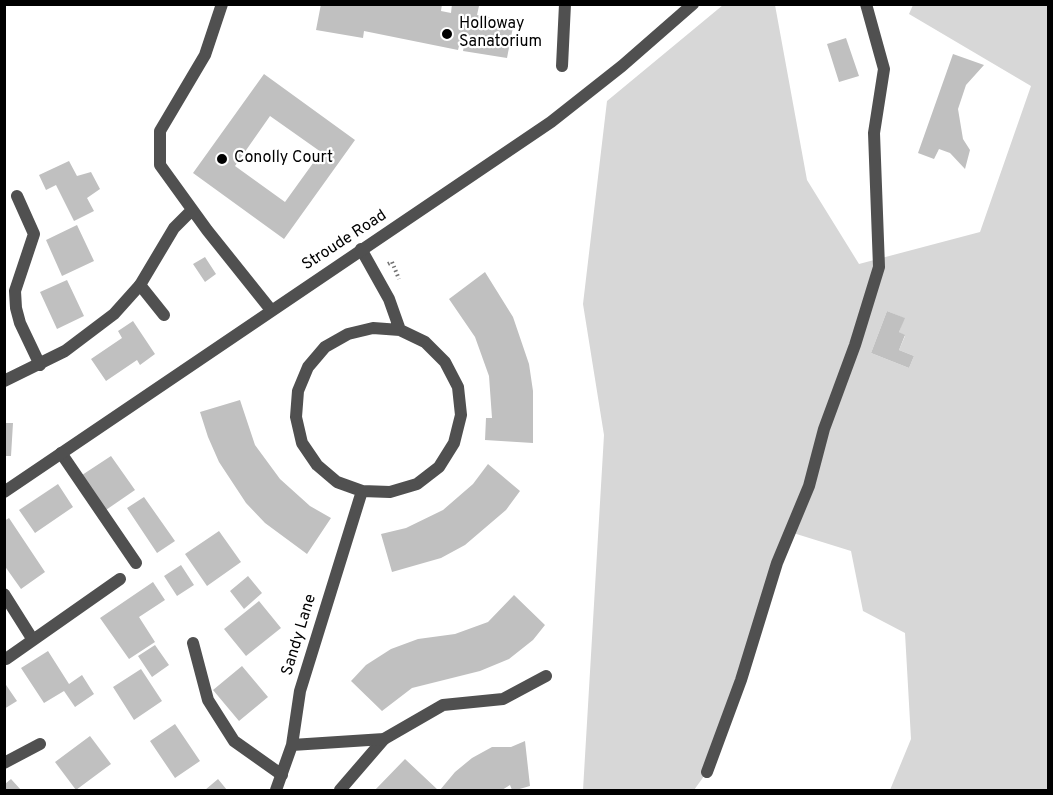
<!DOCTYPE html>
<style>
body{margin:0}
#map{position:relative;width:1053px;height:795px;overflow:hidden;background:#fff;font-family:Overpass,sans-serif}
canvas{display:block}
.frame{position:absolute;inset:0;border:6px solid #000;pointer-events:none}
</style>
<div id="map">
<canvas width="1053" height="795"></canvas>
<div class="frame"></div>
</div>
<script>
const g = document.querySelector('canvas').getContext('2d');
g.lineJoin = 'round';
function paint(path, color) { g.fillStyle = color; g.fill(path, 'evenodd'); }
const poly = rows => new Path2D(rows.map(r => 'M' + r).join(''));
function stroke(path, color, width, dash) { g.strokeStyle = color; g.lineWidth = width; g.lineCap = dash ? 'butt' : 'round'; g.setLineDash(dash || []); g.stroke(path); }
function drawText(font, color, halo, rows, align = 'center') {
  g.font = font + ' Overpass,sans-serif'; g.lineWidth = 4.5; g.setLineDash([]); g.textBaseline = 'middle'; g.strokeStyle = halo; g.fillStyle = color; for (const [text, x, y, turn = 0] of rows) {
    g.save(); g.translate(x, y); g.rotate((+turn || 0) * Math.PI / 180); g.textAlign = isNaN(turn) ? turn : align; if (halo) g.strokeText(text, 0, 0); g.fillText(text, 0, 0); g.restore();
  }
}
paint(poly([
 [723,5,775,5,807,180,859,264,980,232,1031,86,909,14,913,5,1048,5,1048,790,890,790,911,739,905,633,863,611,851,551,790,532,707,772,694,790,583,790,604,435,583,304,607,101],
 [887,311,904,318,899,332,905,336,899,350,914,356,909,368,871,353]
]), '#d7d7d7');
paint(poly([
 [321,4,442,4,441,11,451,13,452,4,479,6,477,15,514,22,507,58,463,51,464,46,459,46,458,50,364,31,363,38,316,30],
 [846,38,859,76,839,82,827,44],
 [953,54,984,65,966,85,958,109,963,139,970,150,965,169,950,153,939,149,934,159,918,153],
 [264,74,355,140,284,239,193,173],
 [270,116,321,152,285,202,235,166],
 [69,161,77,176,91,172,100,189,87,198,94,211,74,221,56,185,46,190,39,175],
 [77,225,94,261,62,276,46,240],
 [205,257,216,274,205,282,193,264],
 [485,272,513,317,529,364,533,391,533,443,485,440,486,418,492,418,489,376,475,337,449,299],
 [67,280,84,316,57,329,40,292],
 [887,311,905,318,899,332,905,335,899,350,914,356,909,368,871,353],
 [133,321,155,354,140,365,137,360,106,381,91,359,122,338,118,331],
 [240,400,255,445,280,479,310,506,331,518,307,554,265,523,246,503,219,462,208,437,200,412],
 [4,423,13,423,11,456,4,456],
 [111,456,135,490,103,512,79,477],
 [488,464,520,491,506,510,465,545,441,558,392,572,381,534,406,528,443,510,473,484],
 [58,484,73,507,35,533,19,510],
 [144,497,175,541,157,553,127,508],
 [9,518,45,572,21,589,4,565,4,521],
 [219,531,241,562,207,586,185,554],
 [181,565,194,585,177,596,164,576],
 [248,576,262,593,244,609,230,591],
 [153,582,165,600,139,617,155,642,129,659,100,618],
 [514,595,545,625,533,640,509,659,480,671,412,688,382,711,351,681,366,665,391,649,418,639,455,634,488,622],
 [259,601,281,628,246,656,224,629],
 [155,645,169,665,152,677,138,656],
 [48,651,69,684,82,675,94,694,75,707,64,691,44,703,21,668],
 [242,666,268,697,239,721,213,690],
 [141,669,162,701,134,720,113,687],
 [4,682,17,701,4,709],
 [175,724,200,761,175,778,150,741],
 [90,736,111,764,76,790,55,762],
 [525,741,530,786,516,790,512,790,510,785,502,790,440,790,455,772,472,758,492,747,511,747],
 [405,759,438,790,375,790],
 [11,779,21,790,5,790,5,784],
 [218,779,227,790,205,790]
]), '#c0c0c0');
stroke(poly([
 [388,264,392,262,399,279]
]), '#727272', 4, [1.5, 3]);
stroke(poly([
 [17,196,34,234,15,291,16,308,20,323,40,365],
 [140,285,164,315],
 [4,763,40,744],
 [707,772,741,680,777,563,809,486,824,429,855,345,879,267,874,133,884,69,866,4],
 [340,790,384,739]
]), '#505050', 12);
stroke(poly([
 [222,4,205,55,160,131,160,165,207,230,271,310],
 [562,66,565,4],
 [361,249,389,299,400,330,425,342,445,362,458,387,461,415,454,443,439,467,417,484,390,492,362,491,337,482,317,465,302,443,296,417,298,391,308,367,325,347,348,334,373,328,400,330],
 [4,381,65,351,114,314,140,285,174,228,192,210],
 [61,453,136,563],
 [4,594,33,640],
 [193,643,208,700,234,741,282,775],
 [6,659,120,579],
 [292,745,384,739,443,705,503,699,546,676],
 [276,790,292,745,300,691,362,491]
]), '#505050', 12);
stroke(poly([
 [4,492,551,122,622,66,693,4]
]), '#505050', 12);
for (const [x, y, r, color] of [
 [447,34,6,"#000"],
 [222,159,6,"#000"]
]) { const dot = new Path2D(); dot.arc(x, y, r, 0, 2 * Math.PI); g.fillStyle = color; g.fill(dot); stroke(dot, '#fff', 2); }
drawText('16px', '#000', '#fff', [
 ["Holloway",459,25],
 ["Sanatorium",459,43],
 ["Conolly Court",234,159]
], 'left');
drawText('16px', '#000', '#fff', [
 ["Stroude Road",345,241,-33],
 ["Sandy Lane",300,635,-73]
]);
</script>
